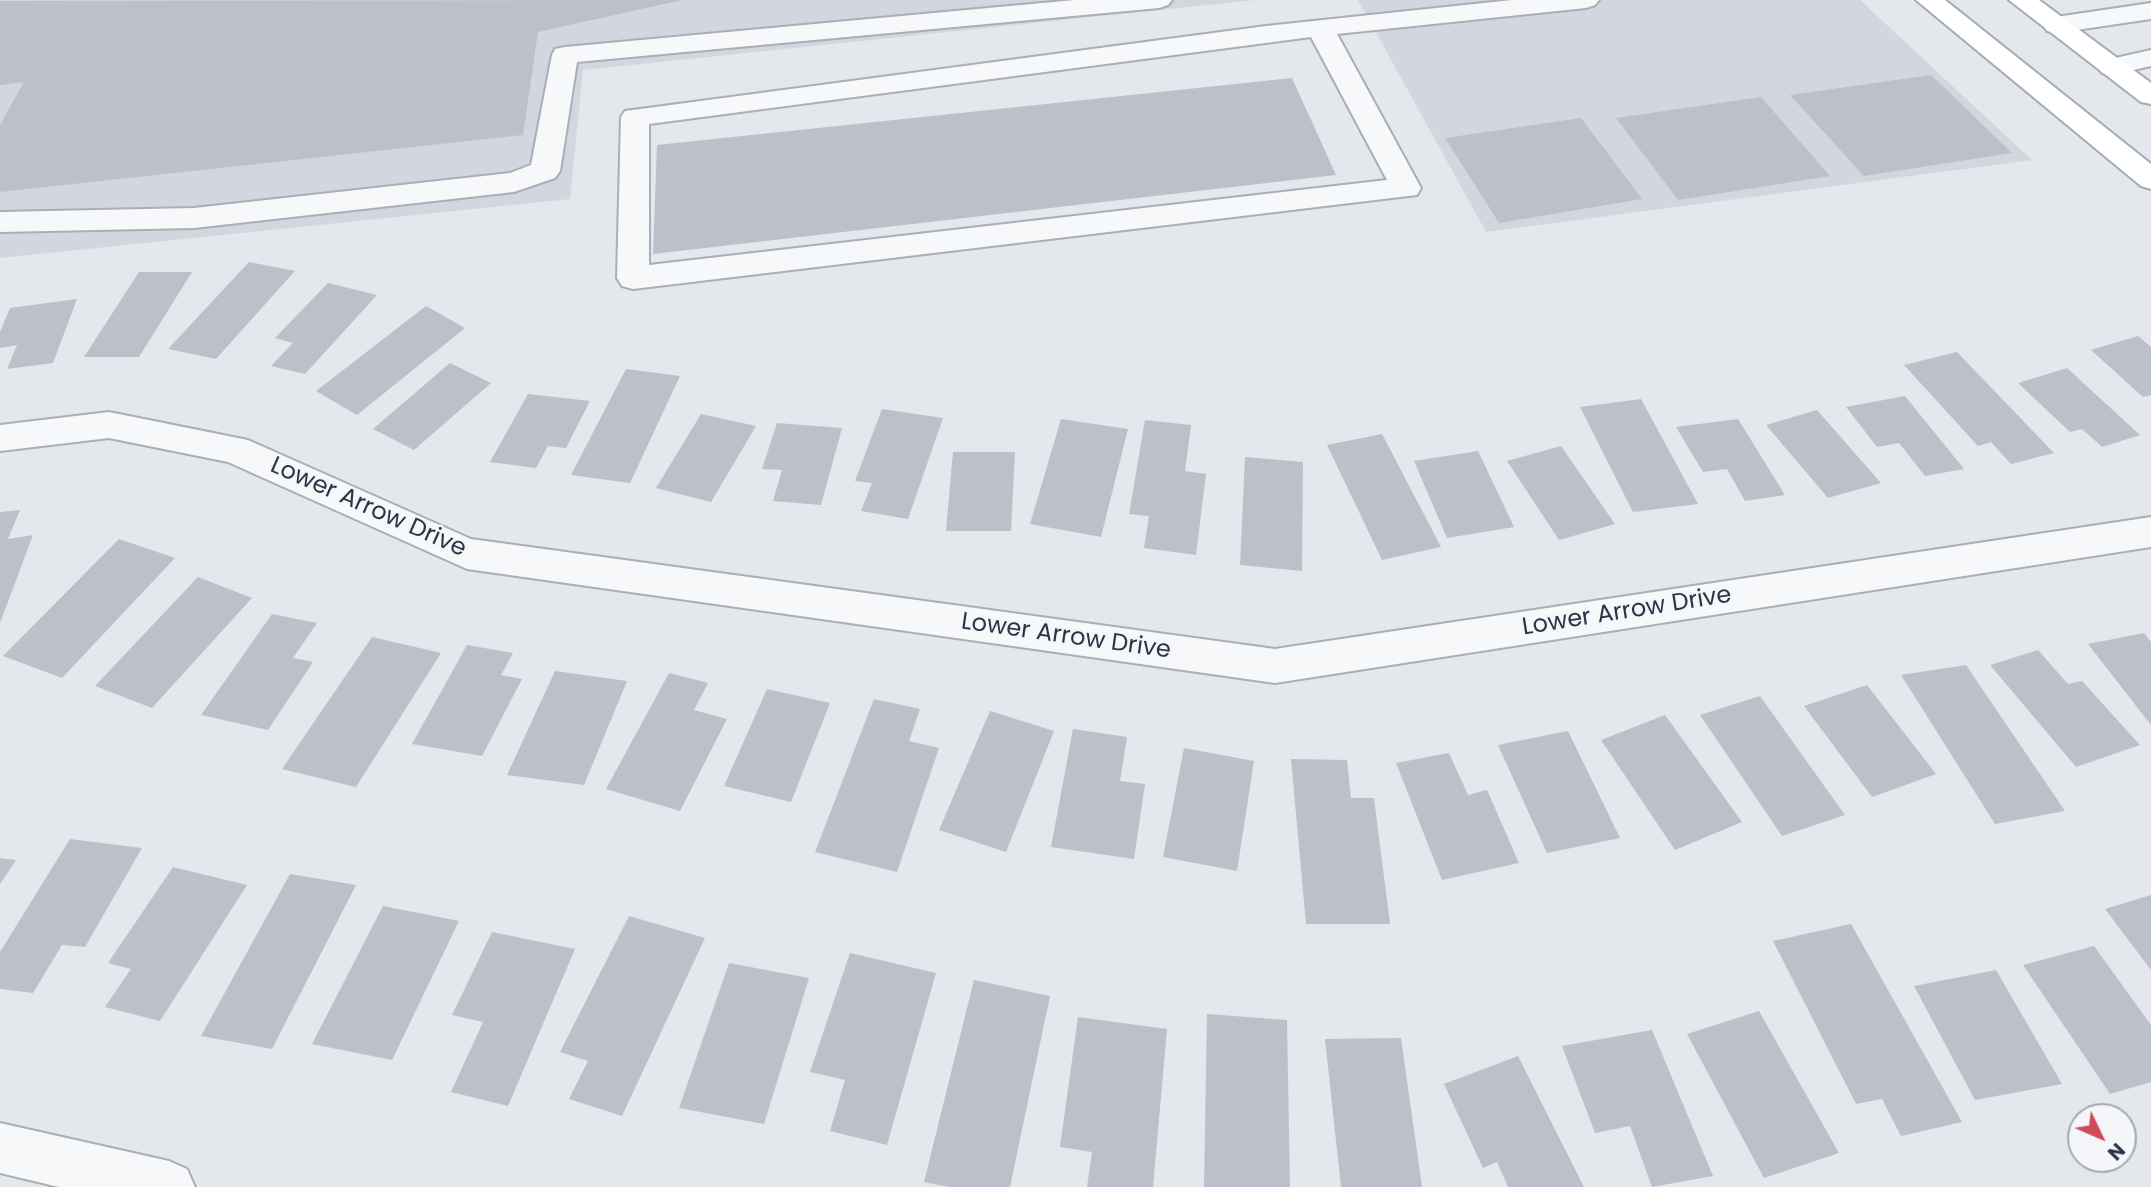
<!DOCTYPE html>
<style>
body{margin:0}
#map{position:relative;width:2151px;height:1187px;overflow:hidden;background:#e4e7ec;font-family:Poppins,sans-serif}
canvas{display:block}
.north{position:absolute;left:2067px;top:1103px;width:70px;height:70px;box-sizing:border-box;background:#f4f6f9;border:2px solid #a4a8b1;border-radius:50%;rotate:134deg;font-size:19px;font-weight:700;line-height:28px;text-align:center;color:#2b3445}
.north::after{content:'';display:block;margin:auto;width:24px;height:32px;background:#d1495b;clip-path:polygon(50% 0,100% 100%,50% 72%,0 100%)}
</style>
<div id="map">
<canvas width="2151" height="1187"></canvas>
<div class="north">N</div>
</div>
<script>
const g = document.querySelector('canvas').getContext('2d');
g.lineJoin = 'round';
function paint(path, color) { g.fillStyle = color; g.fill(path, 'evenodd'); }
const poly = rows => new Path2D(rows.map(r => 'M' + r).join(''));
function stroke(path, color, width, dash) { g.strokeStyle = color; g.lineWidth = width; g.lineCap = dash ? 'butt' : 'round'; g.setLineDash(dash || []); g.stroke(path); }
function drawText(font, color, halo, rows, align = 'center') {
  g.font = font + ' Poppins,sans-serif'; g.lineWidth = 5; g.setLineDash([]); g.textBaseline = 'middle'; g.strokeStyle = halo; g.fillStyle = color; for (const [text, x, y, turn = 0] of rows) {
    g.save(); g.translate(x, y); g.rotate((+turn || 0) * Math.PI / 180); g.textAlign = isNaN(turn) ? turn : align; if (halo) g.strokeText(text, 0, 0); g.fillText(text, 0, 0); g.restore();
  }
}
paint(poly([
 [0,0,1255,0,583,70,570,199,0,258],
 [1358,0,1860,0,2032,160,1486,232]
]), '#d2d6de');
paint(poly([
 [682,0,538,32,523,135,0,192,0,125,24,82,0,85,0,1],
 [1931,75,2012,153,1864,176,1790,95],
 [1292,78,1336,175,653,254,657,145],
 [1761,97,1830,176,1678,200,1616,118],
 [1581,118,1642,199,1499,223,1445,138],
 [249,262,295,271,216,359,168,349],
 [139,272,192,272,139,357,84,357],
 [328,283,377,295,305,374,271,366,293,343,275,338],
 [77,299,53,363,7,369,17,345,0,348,0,332,10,308],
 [426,306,465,328,357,415,316,391],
 [2138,336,2151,347,2151,395,2143,397,2091,350],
 [1957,352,2054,453,2011,464,1991,442,1978,446,1904,365],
 [450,363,491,383,414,450,373,429],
 [2067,368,2140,435,2102,447,2082,429,2070,432,2018,383],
 [626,369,680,376,630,483,571,475],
 [528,394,590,401,566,448,548,446,536,468,490,462],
 [1905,396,1964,469,1925,476,1899,443,1877,447,1846,407],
 [1641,399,1698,504,1633,512,1580,407],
 [882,409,943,418,908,519,861,511,872,483,855,481],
 [1817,410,1881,483,1828,498,1766,425],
 [701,414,756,426,711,502,656,488],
 [1061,419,1128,429,1101,537,1030,524],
 [1738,419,1785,495,1745,501,1727,469,1703,472,1676,427],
 [1145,420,1191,425,1185,471,1206,474,1196,555,1144,548,1149,516,1129,514],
 [777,423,842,428,821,505,773,501,782,470,762,469],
 [1382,434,1441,547,1382,560,1327,445],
 [1561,446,1615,524,1559,540,1507,461],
 [1478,451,1514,527,1447,538,1414,461],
 [953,452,1015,452,1011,531,946,531],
 [1245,457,1303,462,1302,571,1240,565],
 [20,510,8,539,33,535,0,623,0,512],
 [119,539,175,558,62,678,3,656],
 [198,577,252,598,152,708,95,686],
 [272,614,317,623,293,658,313,662,268,730,201,715],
 [2144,633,2151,642,2151,725,2088,644],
 [372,637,441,653,356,787,282,769],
 [467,645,513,653,501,675,522,679,482,756,412,744],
 [2038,650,2068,684,2082,681,2140,745,2076,767,1990,665],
 [1966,665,2065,811,1995,824,1901,675],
 [555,671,627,681,584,785,507,775],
 [669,673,708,683,694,710,727,719,680,811,606,789],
 [1867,685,1936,774,1872,797,1804,706],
 [767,689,830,703,791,802,724,786],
 [1760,696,1845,815,1782,836,1700,715],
 [874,699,920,709,909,741,939,748,897,872,815,852],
 [990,711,1054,731,1006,852,939,830],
 [1665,715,1742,822,1675,850,1601,740],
 [1073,729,1127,737,1120,781,1145,784,1134,859,1051,847],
 [1568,731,1620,838,1547,853,1498,745],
 [1184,748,1254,761,1237,871,1163,857],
 [1449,753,1468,795,1487,790,1519,863,1442,880,1396,763],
 [1291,759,1347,760,1351,798,1374,798,1390,924,1306,924],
 [70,839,142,848,85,947,62,945,33,993,0,989,0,952],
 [0,858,16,860,0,884],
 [173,867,247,885,160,1021,105,1007,131,969,108,963],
 [290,874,356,885,272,1049,201,1036],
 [2151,895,2151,970,2105,909],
 [383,906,459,921,392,1060,312,1044],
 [629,916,705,938,622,1116,569,1099,588,1061,560,1052],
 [1851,924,1962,1122,1901,1136,1882,1099,1856,1104,1773,941],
 [492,932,575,949,508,1106,451,1092,483,1022,452,1015],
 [2094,946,2151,1025,2151,1082,2110,1094,2023,965],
 [850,953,936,973,887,1145,830,1131,845,1080,810,1072],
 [729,963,809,978,764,1124,679,1108],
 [1996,970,2062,1084,1975,1100,1914,986],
 [974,980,1050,996,1010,1187,949,1187,924,1182],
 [1759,1011,1839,1153,1764,1178,1687,1034],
 [1207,1014,1287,1020,1290,1187,1204,1187],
 [1078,1017,1167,1029,1153,1187,1087,1187,1092,1152,1060,1147],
 [1652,1030,1713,1176,1652,1187,1630,1126,1595,1133,1562,1046],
 [1401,1038,1422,1187,1341,1187,1325,1039],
 [1518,1056,1584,1187,1508,1187,1497,1162,1483,1168,1444,1084]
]), '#bbc0ca');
const minor = poly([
 [1075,0,1172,0,1168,5,1159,8,577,62,560,171,555,178,514,192,194,228,0,232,0,212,194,208,510,173,531,165,552,55,555,49,565,47,1075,0],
 [1512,0,1599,0,1595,5,1586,8,1337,34,1421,188,1417,195,633,289,622,286,617,278,621,117,625,111,1266,26,1512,0],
 [1311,37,1387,180,649,265,649,124,1311,37],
 [2151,3,2151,19,2056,33,2047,31,2043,25,2047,19,2056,17,2151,3],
 [2151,50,2151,66,2112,75,2102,73,2098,67,2102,61,2151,50],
 [109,412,248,440,471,539,1275,649,2151,517,2151,547,1275,683,467,569,228,462,109,438,0,451,0,425,109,412],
 [0,1123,169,1161,187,1169,195,1187,59,1187,0,1173,0,1123]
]);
const major = poly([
 [1916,0,1945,0,2151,164,2151,189,2141,186,1916,0],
 [2009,0,2039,0,2151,83,2151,104,2141,102,2009,0]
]);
stroke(minor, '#a9aeb7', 4);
stroke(major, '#a3abb8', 4);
paint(minor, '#f7f8fa');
paint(major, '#fff');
drawText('24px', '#2b3445', '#f4f6f9', [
 ["Lower Arrow Drive",368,508,24],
 ["Lower Arrow Drive",1627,612,-9],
 ["Lower Arrow Drive",1066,637,8]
]);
</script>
